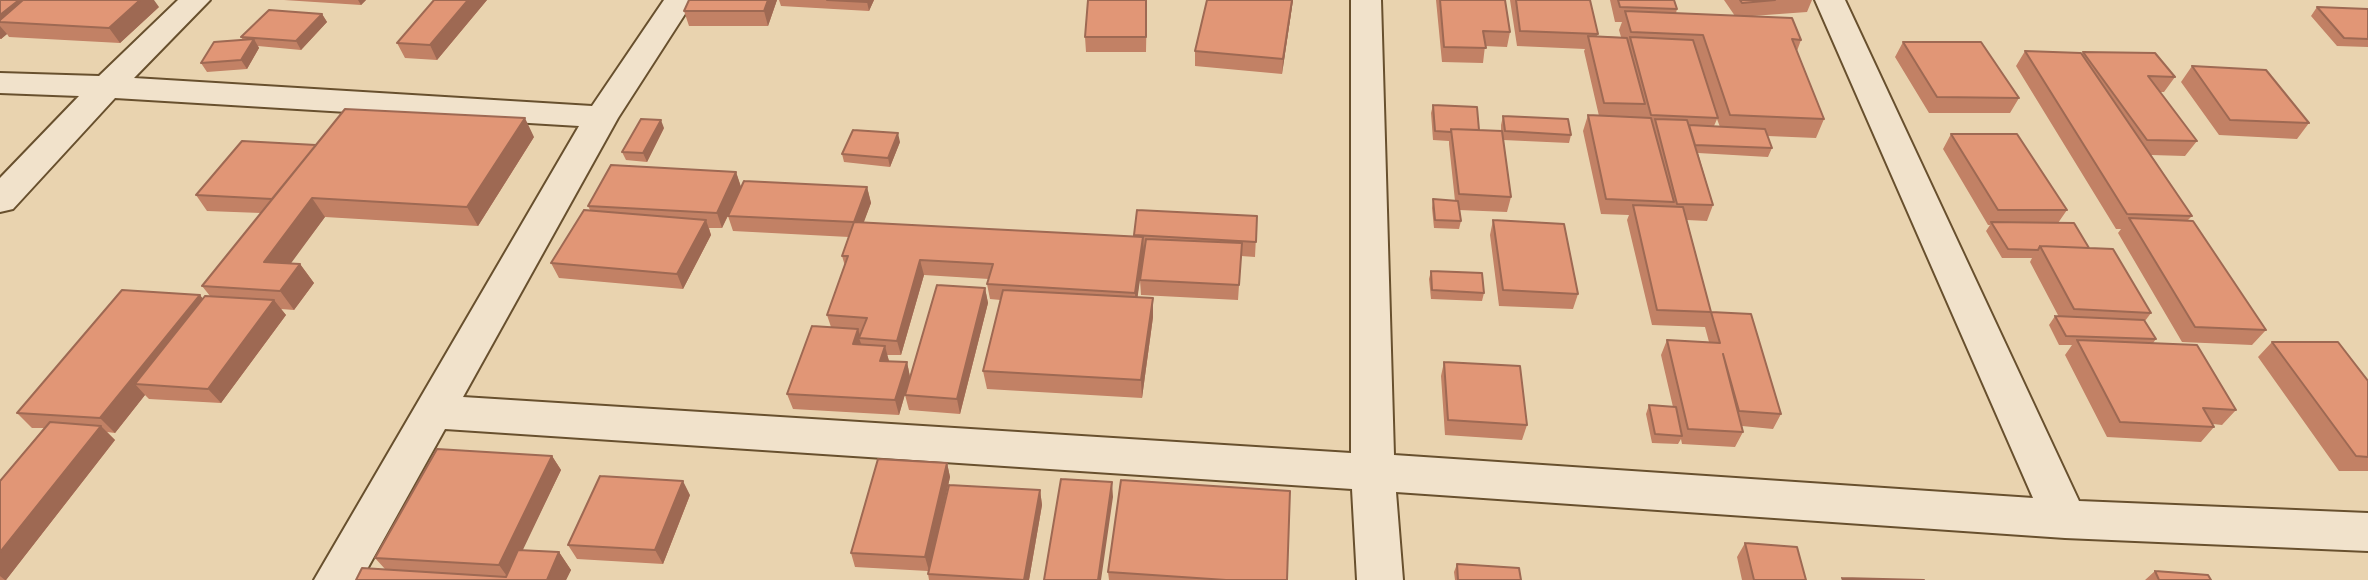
<!DOCTYPE html>
<style>
body{margin:0}
canvas{display:block;background:#e9d3af}
</style>
<canvas width="2368" height="580"></canvas>
<script>
const g = document.querySelector('canvas').getContext('2d');
g.lineJoin = 'round';
const poly = rows => new Path2D(rows.map(r => 'M' + r).join(''));
function stroke(path, color, width, dash) { g.strokeStyle = color; g.lineWidth = width; g.lineCap = dash ? 'butt' : 'round'; g.setLineDash(dash || []); g.stroke(path); }
function paint(path, color) { g.fillStyle = color; g.fill(path, 'evenodd'); }
const minor = poly([
 [178,0,210,0,134,78,592,106,664,0,694,0,618,118,463,397,1351,453,1351,0,1381,0,1394,455,2033,498,1815,0,1845,0,2079,501,2368,513,2368,551,2065,538,1396,492,1403,580,1357,580,1352,489,445,429,361,580,314,580,579,126,115,98,13,209,0,212,0,178,79,96,0,93,0,73,99,76,178,0]
]);
stroke(minor, '#68502e', 4);
paint(minor, '#f1e2cb');
paint(poly([
 [0,0,159,7,120,43,9,37,7,34,1,39,0,39],
 [284,0,366,0,361,5],
 [434,0,487,0,437,60,405,58,397,43],
 [689,0,777,0,768,26,689,26,684,11],
 [779,0,874,0,869,11,781,6],
 [1147,0,1146,52,1086,52,1085,37],
 [1293,0,1282,74,1195,66,1195,51],
 [1436,0,1505,0,1510,32,1507,47,1485,46,1483,63,1442,62],
 [1510,0,1590,0,1598,34,1597,36,1621,37,1619,30,1622,22,1615,22,1610,0,1674,0,1677,9,1676,13,1735,16,1724,0,1812,0,1807,12,1752,16,1801,40,1797,51,1824,119,1816,138,1768,136,1772,148,1768,157,1698,153,1713,205,1707,221,1687,220,1711,312,1781,414,1773,429,1742,426,1743,432,1735,447,1682,444,1681,439,1678,444,1652,443,1646,414,1649,405,1673,407,1661,355,1667,340,1709,342,1705,327,1652,325,1627,220,1629,215,1601,214,1583,131,1588,115,1599,116,1584,51,1585,49,1517,46],
 [1717,119,1720,127,1714,126],
 [2317,7,2368,9,2368,47,2337,46,2311,16],
 [322,14,327,22,301,50,258,46,259,48,247,69,207,72,201,63,243,40,241,37],
 [1903,42,2019,98,2010,113,1929,113,1895,57],
 [2025,51,2082,54,2083,52,2175,77,2164,92,2160,92,2197,141,2185,156,2151,155,2192,216,2188,220,2266,330,2252,345,2182,342,2118,233,2121,229,2116,229,2016,66],
 [2192,66,2309,123,2297,139,2219,135,2181,82],
 [1433,105,1479,130,1501,131,1501,125,1503,116,1571,135,1569,143,1503,140,1511,197,1507,212,1459,210,1461,221,1459,229,1434,228,1432,208,1433,199,1455,201,1449,144,1449,141,1433,140,1431,113],
 [664,128,647,162,626,160,622,152],
 [1951,134,2067,210,2058,223,2089,248,2151,313,2145,321,2156,339,2153,343,2236,410,2222,425,2213,424,2214,427,2201,442,2107,437,2065,355,2072,345,2059,345,2049,325,2055,316,2059,317,2030,262,2032,258,2002,258,1986,231,1990,225,1988,225,1943,149],
 [534,137,478,226,325,217,290,263,300,264,314,283,294,310,281,309,286,315,221,403,149,399,145,395,115,433,107,432,115,440,6,580,0,580,0,481,44,428,32,428,17,413,203,299,210,296,202,286,261,213,207,211,196,195,316,145],
 [900,142,890,167,844,162,842,154],
 [736,172,741,187,867,187,871,203,863,223,1134,237,1137,210,1257,216,1255,257,1241,256,1238,300,1141,295,1140,280,1144,251,1137,298,1153,317,1142,398,987,389,983,371,1001,300,990,299,987,284,989,279,924,275,901,355,887,355,889,361,907,362,910,377,899,415,793,409,787,394,831,327,827,315,845,266,842,256,849,237,733,231,728,216,722,228,709,228,711,235,683,289,559,278,551,263,590,210,588,206],
 [1493,220,1578,294,1573,309,1499,306,1490,235],
 [1431,271,1484,293,1482,301,1431,299,1429,279],
 [985,288,988,303,960,414,909,410,905,395],
 [2272,342,2368,381,2368,471,2339,471,2258,357],
 [1444,362,1527,425,1522,440,1445,435,1441,376],
 [552,456,561,470,522,550,559,552,571,570,566,580,356,580,385,569,375,558],
 [947,463,950,477,933,552,1040,490,1042,505,1029,580,929,580,928,574,928,571,855,567,851,553],
 [690,495,663,564,577,559,568,545],
 [1745,543,1806,580,1742,580,1737,557],
 [1457,564,1521,580,1455,580,1454,572],
 [2155,571,2211,580,2145,580],
 [1108,572,1287,580,1109,580]
]), '#c28165');
paint(poly([
 [19,0,47,0,0,22,0,15],
 [140,0,154,0,159,7,120,43,109,28],
 [358,0,366,0,361,5],
 [468,0,487,0,437,60,430,45],
 [768,0,777,0,768,26,764,11],
 [868,0,874,0,869,11,867,2],
 [1292,0,1293,0,1282,74,1283,59],
 [322,14,327,22,301,50,296,41],
 [0,26,7,34,1,39,0,38],
 [254,39,259,48,247,69,241,60],
 [525,118,534,137,478,226,467,207],
 [661,120,664,128,647,162,643,153],
 [898,133,900,142,890,167,888,158],
 [736,172,741,187,722,228,717,213],
 [867,187,871,203,858,238,854,222],
 [312,198,325,217,278,281,264,262],
 [706,220,711,235,683,289,677,274],
 [1143,237,1144,252,1136,308,1135,293],
 [920,260,924,275,901,355,897,341],
 [300,264,314,283,294,310,280,291],
 [985,288,988,303,960,414,957,399],
 [200,295,212,310,135,384,145,395,115,433,100,418],
 [1153,298,1153,317,1142,398,1141,380],
 [274,300,286,315,221,403,208,389],
 [858,329,861,338,859,338,862,346,853,344],
 [885,346,889,361,880,361],
 [907,362,910,377,899,415,895,400],
 [101,426,115,440,6,580,5,580,0,576,0,552],
 [552,456,561,470,509,579,499,565],
 [947,463,950,477,929,571,925,557],
 [683,481,690,495,663,564,655,550],
 [1112,482,1113,497,1101,580,1098,580],
 [1040,490,1042,505,1029,580,1024,580],
 [559,552,571,570,566,580,547,580]
]), '#9e6953');
const building = poly([
 [0,0,19,0,0,15,0,0],
 [23,0,140,0,109,28,0,22,0,20,23,0],
 [434,0,468,0,430,45,397,43,434,0],
 [689,0,768,0,764,11,684,11,689,0],
 [827,0,868,0,867,2,827,0],
 [1088,0,1146,0,1146,37,1085,37,1088,0],
 [1207,0,1292,0,1283,59,1195,51,1207,0],
 [1440,0,1505,0,1510,32,1483,31,1486,48,1444,47,1440,0],
 [1516,0,1590,0,1598,34,1520,31,1516,0],
 [1618,0,1674,0,1677,9,1620,7,1618,0],
 [1740,0,1775,0,1742,3,1740,0],
 [2317,7,2368,9,2368,39,2344,38,2317,7],
 [269,10,322,14,296,41,241,37,269,10],
 [1625,11,1792,18,1801,40,1792,39,1824,119,1730,115,1703,35,1631,32,1625,11],
 [1588,36,1627,38,1645,104,1604,103,1588,36],
 [1630,37,1693,40,1718,118,1651,115,1630,37],
 [254,39,241,60,201,63,214,42,254,39],
 [1903,42,1981,42,2019,98,1937,97,1903,42],
 [2025,51,2081,53,2192,216,2127,214,2025,51],
 [2083,52,2155,53,2175,77,2148,76,2197,141,2147,140,2083,52],
 [2192,66,2266,70,2309,123,2230,120,2192,66],
 [1433,105,1477,107,1479,130,1451,129,1451,132,1435,131,1433,105],
 [345,109,525,118,467,207,312,198,264,262,300,264,280,291,202,286,345,109],
 [1588,115,1651,118,1674,202,1606,199,1588,115],
 [1503,116,1568,119,1571,135,1505,131,1503,116],
 [641,119,661,120,643,153,622,152,641,119],
 [1655,119,1687,120,1713,205,1677,204,1655,119],
 [1689,125,1765,129,1772,148,1695,145,1689,125],
 [1451,129,1502,131,1511,197,1459,194,1451,129],
 [853,130,898,133,888,158,842,154,853,130],
 [1951,134,2017,134,2067,210,1998,210,1951,134],
 [242,141,316,145,272,199,196,195,242,141],
 [611,165,736,172,717,213,588,206,611,165],
 [744,181,867,187,854,222,1143,237,1135,293,987,284,993,264,920,260,897,341,859,338,867,318,827,315,848,256,842,256,854,222,728,216,744,181],
 [1433,199,1458,201,1461,221,1435,220,1433,199],
 [1633,205,1683,207,1711,312,1657,310,1633,205],
 [584,210,706,220,677,274,551,263,584,210],
 [1137,210,1257,216,1256,242,1134,235,1137,210],
 [2129,218,2193,221,2266,330,2195,327,2129,218],
 [1493,220,1564,224,1578,294,1503,290,1493,220],
 [1991,222,2074,223,2089,248,2040,246,2038,250,2008,249,1991,222],
 [1146,239,1242,243,1239,285,1140,280,1146,239],
 [2040,246,2113,249,2151,313,2074,309,2040,246],
 [1431,271,1482,273,1484,293,1432,290,1431,271],
 [937,285,985,288,957,399,905,395,937,285],
 [122,290,200,295,100,418,17,413,122,290],
 [1003,290,1153,298,1141,380,983,371,1003,290],
 [205,296,274,300,208,389,135,384,205,296],
 [1711,312,1751,314,1781,414,1739,411,1723,354,1743,432,1688,429,1667,340,1720,343,1711,312],
 [2055,316,2144,320,2156,339,2066,336,2055,316],
 [812,326,858,329,853,344,885,346,880,361,907,362,895,400,787,394,812,326],
 [2077,340,2197,345,2236,410,2203,408,2214,427,2120,422,2077,340],
 [2272,342,2338,342,2368,381,2368,457,2356,456,2272,342],
 [1444,362,1520,366,1527,425,1448,420,1444,362],
 [1649,405,1676,407,1682,436,1655,434,1649,405],
 [50,422,101,426,0,552,0,481,50,422],
 [437,449,552,456,499,565,375,558,437,449],
 [878,459,947,463,925,557,851,553,878,459],
 [600,476,683,481,655,550,568,545,600,476],
 [1061,479,1112,482,1098,580,1044,580,1061,479],
 [1121,480,1290,491,1287,580,1226,580,1108,572,1121,480],
 [949,485,1040,490,1024,580,928,574,949,485],
 [1745,543,1797,547,1806,580,1754,580,1745,543],
 [518,550,559,552,547,580,356,580,362,568,506,577,518,550],
 [1457,564,1519,568,1521,580,1458,580,1457,564],
 [2155,571,2208,575,2211,580,2159,580,2155,571],
 [1842,578,1924,580,1843,580,1842,578]
]);
paint(building, '#e19676');
stroke(building, '#9e6953', 2);
</script>
